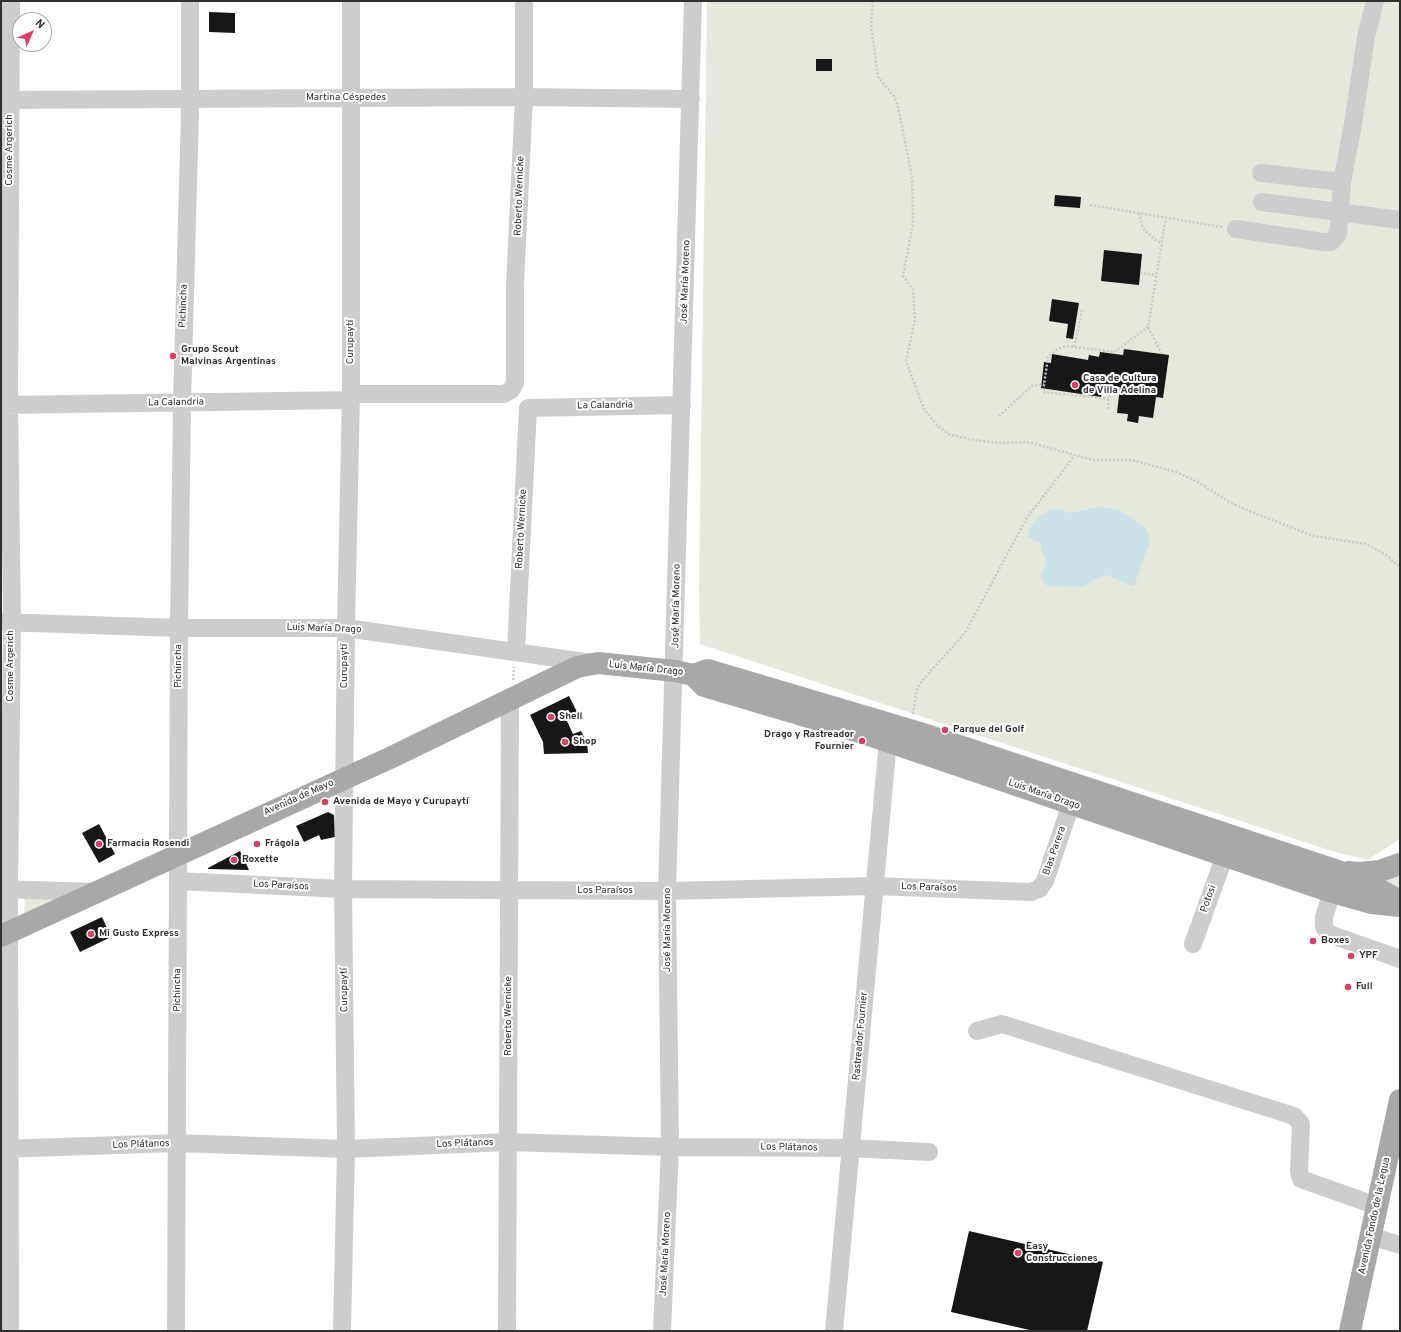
<!DOCTYPE html>
<meta charset="utf-8">
<style>
body{margin:0}
#map{position:relative;width:1401px;height:1332px;overflow:hidden;background:#fff;font-family:Overpass,sans-serif}
canvas{display:block}
.frame{position:absolute;inset:0;border:2px solid #303030;pointer-events:none}
.north{position:absolute;left:12px;top:12px;width:40px;height:40px;box-sizing:border-box;background:#fff;border:1px solid #acacac;border-radius:50%;rotate:45deg;font-size:11px;font-weight:700;line-height:16px;text-align:center;color:#303030}
.north::after{content:'';display:block;margin:auto;width:14px;height:18px;background:#da3f64;clip-path:polygon(50% 0,100% 100%,50% 72%,0 100%)}
</style>
<div id="map">
<canvas width="1401" height="1332"></canvas>
<div class="frame"></div>
<div class="north">N</div>
</div>
<script>
const g = document.querySelector('canvas').getContext('2d');
g.lineJoin = 'round';
function paint(path, color) { g.fillStyle = color; g.fill(path, 'evenodd'); }
const poly = rows => new Path2D(rows.map(r => 'M' + r).join(''));
function stroke(path, color, width, dash) { g.strokeStyle = color; g.lineWidth = width; g.lineCap = dash ? 'butt' : 'round'; g.setLineDash(dash || []); g.stroke(path); }
function drawText(font, color, halo, rows, align = 'center') {
  g.font = font + ' Overpass,sans-serif'; g.lineWidth = 4; g.setLineDash([]); g.textBaseline = 'middle'; g.strokeStyle = halo; g.fillStyle = color; for (const [text, x, y, turn = 0] of rows) {
    g.save(); g.translate(x, y); g.rotate((+turn || 0) * Math.PI / 180); g.textAlign = isNaN(turn) ? turn : align; if (halo) g.strokeText(text, 0, 0); g.fillText(text, 0, 0); g.restore();
  }
}
paint(poly([
 [707,1,1400,1,1400,839,1367,860,1332,851,700,644,699,589],
 [1400,873,1400,892,1383,880],
 [25,894,62,899,24,916]
]), '#e5e9dc');
paint(poly([
 [1100,507,1119,510,1131,517,1145,528,1148,534,1150,541,1135,583,1133,586,1128,585,1108,575,1099,577,1084,586,1075,587,1047,586,1040,576,1045,568,1047,560,1042,552,1040,543,1028,537,1029,530,1038,517,1050,510,1060,509,1070,513]
]), '#cae2e8');
paint(poly([
 [209,12,235,13,235,33,209,32],
 [816,59,832,59,832,71,816,71],
 [1055,195,1081,197,1080,208,1054,206],
 [1104,250,1142,254,1139,285,1101,281],
 [1052,299,1079,303,1073,339,1066,338,1068,324,1049,321],
 [1124,349,1169,355,1163,398,1156,397,1153,418,1139,416,1138,423,1127,421,1128,414,1117,413,1120,387,1103,384,1101,397,1041,388,1044,362,1051,363,1052,354,1088,360,1089,355,1099,357,1100,352,1123,355],
 [569,696,578,714,566,719,573,734,581,731,587,743,588,753,544,754,543,742,530,715],
 [328,812,334,815,335,837,321,840,319,835,304,842,296,826],
 [99,824,115,854,99,863,82,833],
 [240,851,249,870,208,869,208,868],
 [102,917,111,937,80,952,70,932],
 [969,1231,1103,1262,1087,1331,1034,1331,951,1312]
]), '#171717');
stroke(poly([
 [873,1,871,25,878,77,894,96,898,107,912,177,913,224,903,276,913,290,915,320,906,361,924,409,936,424,948,434,973,440,999,443,1028,442,1093,460,1131,460,1176,472,1198,482,1231,503,1259,515,1314,536,1366,544,1385,554,1400,567],
 [1090,205,1222,227],
 [1139,213,1143,228,1154,239,1161,243],
 [1140,273,1156,275],
 [1074,347,1082,310],
 [1162,354,1148,327,1166,217],
 [1109,399,1043,392,1048,357,1058,349,1066,346,1114,352,1148,327],
 [1108,409,1110,388],
 [999,416,1032,386,1044,384],
 [513,680,514,667],
 [913,714,917,689,921,682,965,633,1026,519,1075,455]
]), '#cacaca', 2.5, [2, 2]);
stroke(poly([
 [1,100,524,97,691,99],
 [1261,173,1342,182],
 [1262,202,1400,220],
 [1236,229,1323,242,1331,242,1338,234,1342,182,1353,124,1366,37,1375,1],
 [351,394,504,394,511,390,515,383,515,285,524,97,524,1],
 [1,405,351,400],
 [1,622,179,628,346,628,592,663],
 [516,651,528,408,682,405],
 [178,881,343,889,667,891,875,886,1031,892,1039,889,1045,881,1071,804],
 [1,889,96,892],
 [1332,892,1324,917,1324,927,1329,934,1400,959],
 [1193,944,1225,855],
 [977,1031,1002,1024,1294,1116,1301,1124,1299,1171,1301,1179,1377,1206],
 [1,1149,177,1143,346,1149,508,1142,670,1147,850,1148,929,1152],
 [1370,1236,1400,1245],
 [10,1331,9,889,12,622,9,405,11,1],
 [176,1331,179,628,182,403,190,112,190,1],
 [342,1331,346,1149,343,889,346,628,351,394,351,1],
 [507,1331,510,700],
 [662,1331,670,1147,667,891,693,1],
 [834,1331,888,741]
]), '#cdcdcd', 18);
stroke(poly([
 [693,675,704,686,866,734,1332,892,1371,903,1400,906],
 [1348,872,1359,873,1380,871,1400,864],
 [1,936,392,757,577,667,598,663,675,671,693,675,708,670,920,733,1338,871,1364,881,1400,901],
 [1350,1331,1400,1100]
]), '#a8a8a8', 22);
for (const [x, y, r, color] of [
 [173,356,4,"#da3f64"],
 [1075,385,4,"#da3f64"],
 [551,717,4,"#da3f64"],
 [945,730,4,"#da3f64"],
 [862,741,4,"#da3f64"],
 [565,742,4,"#da3f64"],
 [325,802,4,"#da3f64"],
 [99,844,4,"#da3f64"],
 [257,844,4,"#da3f64"],
 [234,860,4,"#da3f64"],
 [91,934,4,"#da3f64"],
 [1313,941,4,"#da3f64"],
 [1351,956,4,"#da3f64"],
 [1348,987,4,"#da3f64"],
 [1018,1253,4,"#da3f64"]
]) { const dot = new Path2D(); dot.arc(x, y, r, 0, 2 * Math.PI); g.fillStyle = color; g.fill(dot); stroke(dot, '#fff', 1.5); }
drawText('10px', '#303030', '#fff', [
 ["Martina Céspedes",346,98],
 ["Cosme Argerich",10,150,-90],
 ["Roberto Wernicke",520,196,-88],
 ["José María Moreno",686,282,-88],
 ["Pichincha",184,306,-88],
 ["Curupaytí",351,342,-90],
 ["La Calandria",176,403,-1],
 ["La Calandria",605,406,-1],
 ["Roberto Wernicke",522,529,-87],
 ["José María Moreno",677,606,-89],
 ["Luis María Drago",324,629,2],
 ["Cosme Argerich",11,666,-90],
 ["Pichincha",179,666,-90],
 ["Curupaytí",345,666,-90],
 ["Luis María Drago",646,669,6],
 ["Luis María Drago",1044,795,19],
 ["Avenida de Mayo",299,798,-24],
 ["Blas Parera",1055,851,-71],
 ["Los Paraísos",281,886,3],
 ["Los Paraísos",929,888,2],
 ["Los Paraísos",605,891],
 ["Potosi",1209,899,-70],
 ["José María Moreno",668,930,-90],
 ["Pichincha",178,990,-90],
 ["Curupaytí",345,990,-91],
 ["Roberto Wernicke",509,1016,-90],
 ["Rastreador Fournier",861,1036,-85],
 ["Los Plátanos",465,1144,-2],
 ["Los Plátanos",141,1145,-2],
 ["Los Plátanos",789,1148,1],
 ["Avenida Fondo de la Legua",1375,1216,-78],
 ["José María Moreno",666,1254,-87]
]);
drawText('bold 10px', '#303030', '#fff', [
 ["Grupo Scout",181,350],
 ["Malvinas Argentinas",181,362],
 ["Casa de Cultura",1083,379],
 ["de Villa Adelina",1083,391],
 ["Shell",559,717],
 ["Parque del Golf",953,730],
 ["Drago y Rastreador",854,735,"right"],
 ["Fournier",854,747,"right"],
 ["Shop",573,742],
 ["Avenida de Mayo y Curupaytí",333,802],
 ["Farmacia Rosendi",107,844],
 ["Frágola",265,844],
 ["Roxette",242,860],
 ["Mi Gusto Express",99,934],
 ["Boxes",1321,941],
 ["YPF",1359,956],
 ["Full",1356,987],
 ["Easy",1026,1247],
 ["Construcciones",1026,1259]
], 'left');
</script>
